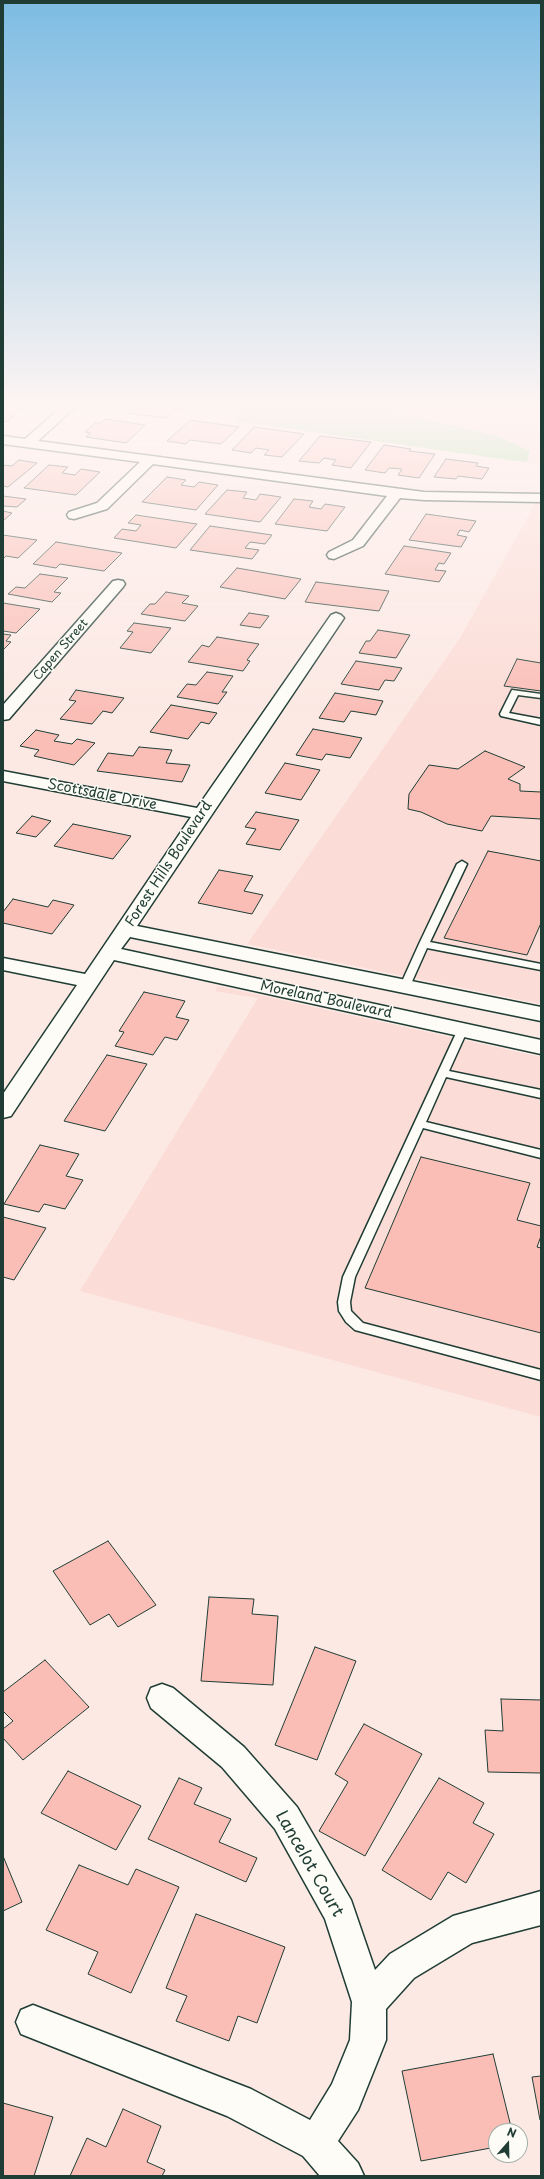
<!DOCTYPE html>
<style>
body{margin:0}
#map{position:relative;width:544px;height:2179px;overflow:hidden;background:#fce9e4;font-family:"Playpen Sans",sans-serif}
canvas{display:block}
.frame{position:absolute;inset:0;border:4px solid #1f3d34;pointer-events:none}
.north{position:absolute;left:488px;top:2123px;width:40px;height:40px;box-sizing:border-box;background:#fdfcf7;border:1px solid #a4b0a9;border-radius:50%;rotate:20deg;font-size:11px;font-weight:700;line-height:16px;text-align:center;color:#1f3d34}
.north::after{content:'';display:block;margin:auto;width:14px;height:18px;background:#1f3d34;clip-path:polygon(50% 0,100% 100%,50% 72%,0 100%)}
</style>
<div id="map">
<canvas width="544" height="2179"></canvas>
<div class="frame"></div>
<div class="north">N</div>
</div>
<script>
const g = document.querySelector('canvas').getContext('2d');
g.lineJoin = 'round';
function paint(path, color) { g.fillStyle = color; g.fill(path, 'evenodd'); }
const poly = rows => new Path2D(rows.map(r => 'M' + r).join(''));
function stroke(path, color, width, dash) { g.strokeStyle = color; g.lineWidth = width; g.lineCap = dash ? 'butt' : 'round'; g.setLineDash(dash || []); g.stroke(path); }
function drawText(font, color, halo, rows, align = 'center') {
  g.font = font + ' "Playpen Sans",sans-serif'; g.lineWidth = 3; g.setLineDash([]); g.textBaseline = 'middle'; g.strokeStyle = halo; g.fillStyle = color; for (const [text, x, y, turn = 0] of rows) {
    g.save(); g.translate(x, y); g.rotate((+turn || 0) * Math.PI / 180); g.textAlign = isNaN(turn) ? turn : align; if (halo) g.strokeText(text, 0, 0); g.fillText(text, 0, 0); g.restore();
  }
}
paint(poly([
 [394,407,541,407,541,464,527,462,530,451,498,436,395,412],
 [536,502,541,502,541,1004,247,944,460,638],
 [218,986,541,1057,541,1417,80,1291,258,998,215,991]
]), '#fbdcd6');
paint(poly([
 [240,407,394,407,395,412,498,436,530,451,527,462,516,461,235,421]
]), '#9fdba1');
const building = poly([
 [3,407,17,407,23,408,7,422,3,421,3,407],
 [186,407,183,410,175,409,166,418,127,413,131,409,125,408,186,407],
 [105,419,145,425,126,443,86,437,91,433,85,432,95,423,101,423,105,419],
 [190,420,239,427,221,444,190,440,186,444,167,441,190,420],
 [254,427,304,434,282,457,264,455,269,450,256,448,251,453,232,450,254,427],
 [320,436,371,442,351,468,332,465,336,460,324,458,319,463,299,461,320,436],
 [384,445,411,449,409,451,435,454,419,478,398,475,402,469,389,468,385,473,365,470,384,445],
 [446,459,478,463,476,466,489,468,482,479,458,476,456,479,434,477,446,459],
 [19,460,37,463,8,487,3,486,3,465,12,466,19,460],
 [49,465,68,467,62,473,75,475,81,469,100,472,76,495,24,488,49,465],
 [167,477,186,480,181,485,194,487,199,482,218,485,196,510,142,502,167,477],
 [227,490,247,492,243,498,256,500,260,494,281,497,260,522,205,514,227,490],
 [3,496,26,499,17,507,3,506,3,496],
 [294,499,313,501,309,507,321,509,325,504,345,507,327,531,275,524,294,499],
 [3,511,12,513,3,521,3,511],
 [426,514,476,521,469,532,460,530,457,535,467,537,461,547,409,540,426,514],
 [136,515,197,524,176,548,114,538,122,529,136,531,141,525,128,523,136,515],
 [210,526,272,535,265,544,250,542,245,548,259,550,252,559,190,550,210,526],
 [3,535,37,540,18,558,6,556,3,559,3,535],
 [56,542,122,553,104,571,60,564,56,568,33,564,56,542],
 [404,546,451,553,444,564,439,563,435,570,446,571,439,582,385,574,404,546],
 [237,568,301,579,285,599,220,587,237,568],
 [40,574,68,578,54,592,61,593,52,602,8,594,16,587,25,588,40,574],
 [316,582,389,591,379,611,305,602,316,582],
 [166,592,189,596,182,603,198,606,185,621,141,614,150,604,155,604,166,592],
 [3,603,40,609,16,633,3,631,3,603],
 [249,613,269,616,260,628,240,625,249,613],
 [134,623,171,628,151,653,120,648,133,632,127,631,134,623],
 [378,630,410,635,396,658,359,653,366,641,370,641,378,630],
 [3,634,11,635,6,641,11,642,3,650,3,634],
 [217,637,259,644,247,660,250,661,243,671,188,662,202,645,209,647,217,637],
 [517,659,541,663,541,691,504,686,517,659],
 [356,661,402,668,394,681,385,680,379,690,341,684,356,661],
 [207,672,233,676,222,692,227,692,218,704,177,697,187,684,196,685,207,672],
 [76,690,124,698,112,713,103,711,92,724,60,719,76,701,69,700,76,690],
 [335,693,383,701,376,715,351,711,344,722,319,718,335,693],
 [171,705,217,713,209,724,201,722,188,739,150,732,171,705],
 [313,729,362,738,350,758,326,754,322,760,296,755,313,729],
 [36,730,59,735,54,741,72,744,77,739,95,743,74,765,34,756,39,750,20,746,36,730],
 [139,747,172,750,166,763,190,765,182,782,97,771,108,753,133,756,139,747],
 [485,751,525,767,508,779,520,784,520,791,541,792,541,819,491,816,482,831,447,824,421,812,408,809,409,794,429,765,458,769,485,751],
 [285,763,320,770,301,800,265,793,285,763],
 [256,812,299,820,280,850,246,844,256,829,245,827,256,812],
 [32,816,51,821,36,837,16,833,32,816],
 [73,824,131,836,113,859,54,846,73,824],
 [488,851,541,861,541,923,527,955,444,938,488,851],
 [219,870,253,876,244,891,263,895,252,914,198,903,219,870],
 [13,899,48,907,53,900,74,905,52,934,3,923,3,912,13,899],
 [144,992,185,1001,176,1017,189,1020,177,1040,165,1037,153,1055,115,1046,124,1032,119,1031,144,992],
 [107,1055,147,1064,105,1131,64,1121,107,1055],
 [40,1145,79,1154,66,1176,83,1180,65,1209,44,1204,39,1212,4,1204,40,1145],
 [421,1157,530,1183,517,1220,541,1226,541,1236,537,1247,541,1248,541,1333,365,1288,421,1157],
 [3,1217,46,1228,14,1280,3,1277,3,1217],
 [108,1541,156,1605,118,1627,109,1614,90,1625,53,1571,108,1541],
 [209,1597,254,1599,252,1614,278,1616,273,1685,201,1681,209,1597],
 [315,1647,356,1661,317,1760,275,1745,315,1647],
 [45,1660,89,1707,23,1760,3,1738,3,1729,13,1721,3,1711,3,1692,45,1660],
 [501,1699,541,1700,541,1773,488,1772,485,1730,503,1731,501,1699],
 [364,1724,422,1754,365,1856,319,1831,348,1782,335,1774,364,1724],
 [68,1771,141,1806,116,1850,41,1813,68,1771],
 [179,1778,202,1788,194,1804,231,1819,219,1842,257,1858,246,1882,148,1839,179,1778],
 [439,1778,484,1803,473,1823,494,1834,466,1883,448,1872,431,1900,382,1870,439,1778],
 [3,1856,22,1902,3,1911,3,1856],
 [79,1865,128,1885,136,1869,179,1887,131,1993,88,1974,98,1952,46,1930,79,1865],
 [196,1914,285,1947,257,2023,238,2016,229,2041,176,2021,187,1996,166,1988,196,1914],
 [493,2054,512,2131,496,2131,496,2147,421,2161,402,2071,493,2054],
 [541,2076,541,2120,540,2120,532,2077,541,2076],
 [3,2103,53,2117,34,2176,3,2176,3,2103],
 [123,2109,161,2126,147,2162,165,2170,162,2176,70,2176,87,2138,106,2147,123,2109]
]);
paint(building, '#fabeb7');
stroke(building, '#1f3d34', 1);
const service = poly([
 [512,690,541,694,541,698,518,695,509,713,541,719,541,725,501,716,500,714,512,690],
 [462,861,467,864,430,942,541,964,541,970,427,948,410,986,409,988,401,988,400,986,419,944,457,864,462,861],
 [463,1026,468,1029,449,1071,541,1090,541,1098,446,1077,426,1122,541,1150,541,1158,423,1128,355,1277,350,1302,351,1311,363,1323,541,1370,541,1380,355,1330,346,1322,339,1311,338,1302,343,1277,458,1029,463,1026]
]);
const minor = poly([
 [61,407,75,407,38,441,424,492,541,494,541,502,424,500,400,498,363,546,334,559,329,558,327,555,329,552,353,540,387,496,153,464,107,509,74,519,69,518,67,515,69,512,97,503,140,462,3,444,3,436,25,439,61,407],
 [118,580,123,581,125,584,123,587,9,719,3,720,3,705,113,581,118,580],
 [336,613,341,615,344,618,137,926,541,1007,541,1021,130,937,121,949,541,1040,541,1054,114,960,11,1116,3,1118,3,1094,77,985,3,970,3,958,85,974,191,817,3,781,3,771,197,808,331,615,336,613],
 [162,1684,173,1688,244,1747,297,1807,351,1900,375,1970,390,1954,453,1916,541,1891,541,1925,472,1943,414,1978,386,2009,386,2040,358,2110,338,2141,358,2163,364,2176,320,2176,303,2156,227,2116,21,2034,16,2022,21,2010,33,2005,251,2089,310,2120,332,2084,350,2040,352,2002,325,1919,275,1829,222,1767,151,1708,147,1698,151,1688,162,1684]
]);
stroke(service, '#1f3d34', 3);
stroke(minor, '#1f3d34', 3);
paint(service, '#fdfcf7');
paint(minor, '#fdfcf7');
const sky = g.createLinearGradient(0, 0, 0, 713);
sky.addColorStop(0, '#7dbce3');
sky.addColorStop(0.57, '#fef5f3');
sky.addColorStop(1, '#fef5f300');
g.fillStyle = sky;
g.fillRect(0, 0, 544, 713);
drawText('12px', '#1f3d34', '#fdfcf7', [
 ["Capen Street",61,650,-49]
]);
drawText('14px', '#1f3d34', '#fdfcf7', [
 ["Scottsdale Drive",102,795,11],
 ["Forest Hills Boulevard",169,864,-57],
 ["Moreland Boulevard",326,1000,12]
]);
drawText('17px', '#1f3d34', '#fdfcf7', [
 ["Lancelot Court",309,1864,60]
]);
</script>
